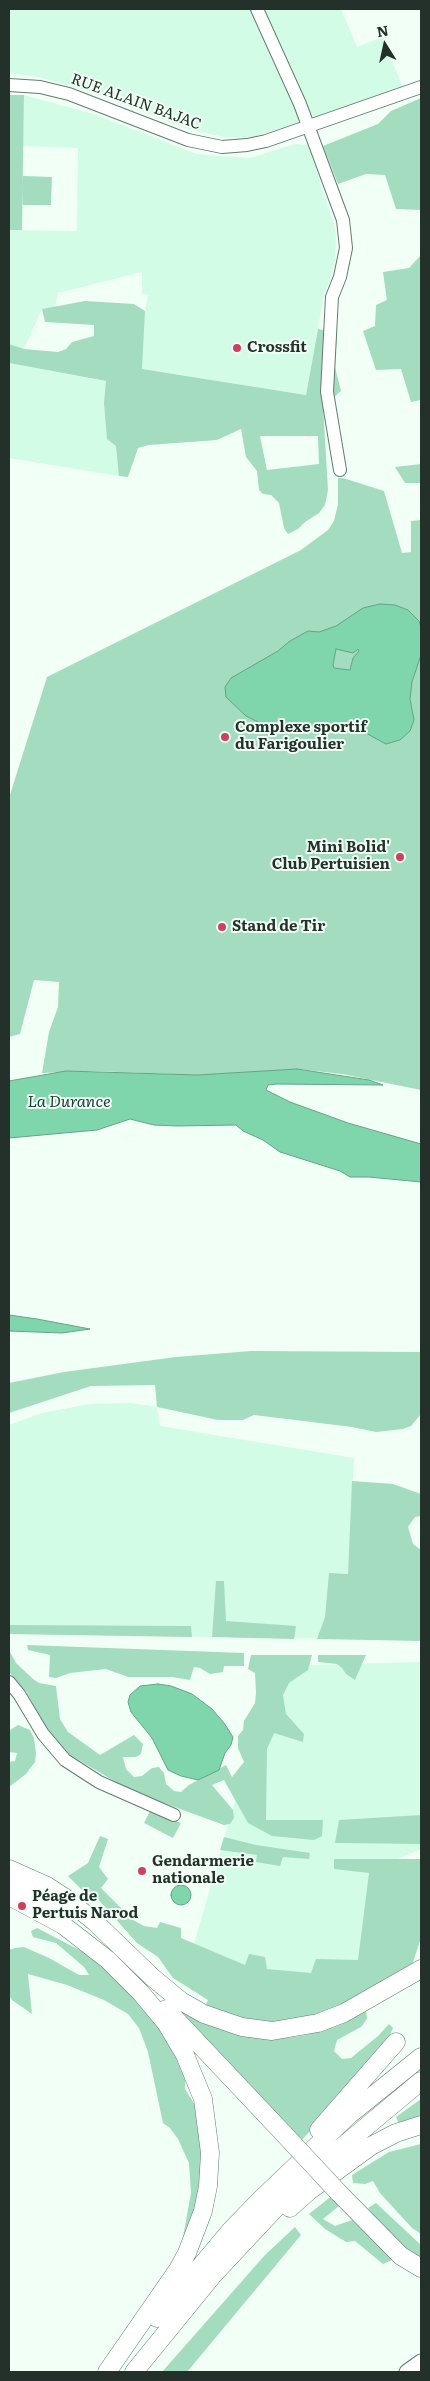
<!DOCTYPE html>
<meta charset="utf-8">
<style>
body{margin:0}
#map{position:relative;width:430px;height:2381px;overflow:hidden;background:#f1fff7;font-family:Literata,serif}
canvas{display:block}
.frame{position:absolute;inset:0;border:10px solid #24312b;pointer-events:none}
.north{position:absolute;left:360px;top:20px;width:50px;height:50px;-webkit-text-stroke:4px #f1fff7;paint-order:stroke;rotate:350deg;font-size:14px;font-weight:700;line-height:20px;text-align:center;color:#24312b}
.north::after{content:'';display:block;margin:auto;width:18px;height:22px;background:#24312b;clip-path:polygon(50% 0,100% 100%,50% 72%,0 100%)}
</style>
<div id="map">
<canvas width="430" height="2381"></canvas>
<div class="frame"></div>
<div class="north">N</div>
</div>
<script>
const g = document.querySelector('canvas').getContext('2d');
g.lineJoin = 'round';
function paint(path, color) { g.fillStyle = color; g.fill(path, 'evenodd'); }
const poly = rows => new Path2D(rows.map(r => 'M' + r).join(''));
function stroke(path, color, width, dash) { g.strokeStyle = color; g.lineWidth = width; g.lineCap = dash ? 'butt' : 'round'; g.setLineDash(dash || []); g.stroke(path); }
function drawText(font, color, halo, rows, align = 'center') {
  g.font = font + ' Literata,serif'; g.lineWidth = 4; g.setLineDash([]); g.textBaseline = 'middle'; g.strokeStyle = halo; g.fillStyle = color; for (const [text, x, y, turn = 0] of rows) {
    g.save(); g.translate(x, y); g.rotate((+turn || 0) * Math.PI / 180); g.textAlign = isNaN(turn) ? turn : align; if (halo) g.strokeText(text, 0, 0); g.fillText(text, 0, 0); g.restore();
  }
}
paint(poly([
 [9,9,341,9,357,47,382,37,404,90,252,137,224,137,191,130,96,94,39,77,9,73],
 [24,95,97,115,196,154,250,158,295,144,308,145,336,231,335,262,323,300,306,395,142,369,143,322,148,295,142,294,142,272,58,293,55,307,42,309,24,349,9,344,9,230,77,231,78,148,23,146],
 [9,363,130,386,119,476,9,458],
 [130,1403,157,1407,160,1426,354,1458,345,1639,9,1634,9,1425,42,1413,90,1404],
 [421,1662,421,1849,384,1865,365,1968,316,1980,243,1977,192,1951,274,1666]
]), '#d3fce6');
paint(poly([
 [9,95,24,95,22,230,9,230],
 [421,98,421,210,396,209,385,175,366,174,338,184,323,146,378,124,391,111],
 [23,176,52,177,51,205,22,205],
 [421,255,421,400,411,402,401,369,376,370,363,331,375,326,376,305,387,300,383,272,409,268],
 [85,301,134,304,145,311,142,369,306,395,318,329,337,333,335,367,341,391,323,406,328,490,325,505,319,513,305,522,298,529,288,534,284,528,279,503,271,495,263,494,259,490,257,471,246,457,241,429,217,440,149,445,138,448,128,477,119,476,116,446,107,439,104,403,106,381,9,363,9,344,24,349,58,352,66,349,72,342,94,336,94,325,45,322,42,309],
 [260,436,318,436,319,464,267,470],
 [421,464,421,483,405,483,395,467],
 [338,478,343,478,384,491,402,553,411,552,411,521,421,520,421,1090,342,1074,297,1069,197,1075,93,1071,42,1073,49,1032,58,1007,59,982,34,980,20,1034,9,1037,9,798,47,677,301,550,328,530,334,521,338,504],
 [251,1351,421,1352,421,1414,411,1426,403,1429,376,1432,352,1427,254,1415,243,1420,218,1420,157,1407,155,1385,91,1386,9,1413,9,1383,64,1372,176,1357],
 [352,1481,393,1484,421,1494,421,1516,415,1517,408,1527,413,1544,421,1550,421,1641,317,1639,325,1617,329,1573,348,1574],
 [216,1581,224,1581,226,1621,296,1626,294,1639,212,1637],
 [9,1625,191,1626,192,1637,9,1634],
 [27,1645,244,1653,244,1666,224,1666,223,1672,210,1674,200,1668,194,1667,190,1680,172,1677,128,1677,106,1669,70,1673,56,1678,49,1677,50,1655,28,1650],
 [9,1650,16,1663,33,1679,39,1683,56,1686,60,1719,68,1732,100,1755,134,1735,143,1744,141,1754,136,1757,123,1757,126,1769,134,1777,142,1776,152,1768,159,1767,164,1773,166,1784,174,1791,181,1792,189,1785,226,1765,232,1777,244,1762,238,1748,238,1736,243,1730,244,1721,255,1703,256,1693,255,1673,248,1669,251,1655,312,1655,308,1670,289,1683,283,1695,286,1714,304,1734,303,1742,274,1733,267,1749,266,1820,323,1820,322,1836,314,1840,272,1836,248,1823,224,1780,212,1785,233,1810,234,1818,230,1824,224,1825,131,1791,65,1752,48,1733,26,1691,9,1672],
 [318,1655,366,1655,355,1680,346,1674,342,1668,337,1664,318,1662],
 [18,1725,30,1730,34,1738,36,1754,35,1762,26,1774,9,1787,9,1762,15,1761,17,1753,9,1752,9,1739,10,1730],
 [150,1811,181,1823,173,1838,144,1823],
 [421,1815,421,1844,335,1843,339,1820],
 [100,1836,108,1839,99,1867,108,1879,101,1888,133,1920,144,1926,157,1928,160,1922,181,1928,181,1938,245,1965,249,1954,265,1957,267,1969,311,1973,316,1959,358,1960,369,1873,334,1869,334,1859,421,1859,421,1938,411,1968,320,2017,269,2024,239,2019,205,2006,208,2000,173,1978,158,1957,137,1943,96,1897,91,1899,68,1876,88,1863],
 [224,1837,256,1845,310,1853,309,1859,283,1857,280,1866,256,1862,257,1855,220,1850],
 [37,1928,93,1957,154,2016,186,2073,185,2089,195,2105,203,2134,201,2196,187,2239,183,2237,191,2193,189,2163,178,2139,170,2128,163,2123,148,2052,139,2028,128,2014,104,2000,67,1985,28,1974,32,2014,12,2000,9,1995,9,1950,15,1948,24,1947,49,1958,79,1975,89,1975,84,1967,56,1943,33,1937,31,1931],
 [366,2010,367,2019,361,2027,337,2040,334,2051,342,2059,351,2058,378,2036,389,2024,393,2028,384,2048,302,2140,178,2012,186,2012,259,2037,287,2038,306,2035],
 [421,2099,421,2120,400,2125,396,2117],
 [421,2144,421,2234,412,2228,380,2193,373,2181,365,2184,353,2183,352,2175,389,2152],
 [333,2195,339,2206,323,2219,335,2226,355,2219,392,2260,383,2264,355,2241,346,2242,325,2229,309,2214],
 [376,2203,421,2245,421,2259,405,2250,388,2234,368,2208],
 [295,2227,301,2235,187,2372,162,2372,265,2255]
]), '#a4dcbf');
const water = poly([
 [380,604,395,605,408,610,419,621,421,627,421,655,412,682,410,699,414,720,410,731,400,740,386,744,362,731,333,724,272,729,246,716,226,697,225,687,231,678,278,651,290,641,308,631,319,632,336,626,363,608,380,604],
 [336,649,353,653,358,649,359,651,353,658,350,670,334,668,333,665,336,649],
 [297,1069,369,1080,383,1085,277,1084,268,1085,266,1090,290,1102,348,1123,421,1144,421,1182,369,1177,350,1177,340,1171,280,1152,263,1140,243,1131,236,1125,177,1126,154,1125,130,1119,97,1130,9,1138,9,1081,66,1071,197,1075,297,1069],
 [9,1315,37,1319,90,1329,62,1333,9,1331,9,1315],
 [158,1684,171,1686,192,1694,212,1709,224,1723,233,1737,231,1745,225,1753,219,1770,198,1780,181,1776,168,1770,152,1738,131,1712,128,1702,130,1695,140,1686,158,1684],
 '171 1895a10 10 0 1 1 20 0a10 10 0 1 1-20 0Z'
]);
paint(water, '#80d6ac');
stroke(water, '#64a485', 1);
const minor = poly([
 [257,9,300,104,343,220,346,248,340,277,332,297,327,392,340,470],
 [9,85,40,87,69,94,188,140,222,147,247,145,266,141,421,87],
 [9,1682,19,1694,43,1734,65,1760,99,1782,174,1815]
]);
const major = poly([
 [407,2372,421,2362]
]);
const highway = poly([
 [9,1869,47,1886,64,1897,95,1922,152,1977,181,2001,204,2014,242,2027,272,2031,318,2023,344,2013,421,1969],
 [13,1884,68,1912],
 [9,1896,63,1925,108,1960,141,1993,166,2023,185,2055,203,2099,210,2153,208,2186,203,2211,187,2253,177,2271,107,2372],
 [166,2009,284,2134],
 [319,2130,396,2042],
 [338,2192,401,2256,421,2268],
 [290,2208,309,2191,371,2146,396,2133,421,2125],
 [157,2318,231,2230,260,2200,349,2115,421,2057],
 [134,2372,213,2275,301,2181,421,2081]
]);
stroke(minor, '#607e6e', 14);
stroke(major, '#607e6e', 17);
stroke(highway, '#607e6e', 19);
stroke(minor, '#fff', 12);
stroke(major, '#fff', 15);
stroke(highway, '#fff', 18);
const highwayBridge = poly([
 [284,2134,338,2192]
]);
stroke(highwayBridge, '#607e6e', 19, []);
stroke(highwayBridge, '#fff', 18);
for (const [x, y, r, color] of [
 [237,348,5,"#cf405f"],
 [225,737,5,"#cf405f"],
 [400,857,5,"#cf405f"],
 [222,927,5,"#cf405f"],
 [142,1871,5,"#cf405f"],
 [22,1906,5,"#cf405f"]
]) { const dot = new Path2D(); dot.arc(x, y, r, 0, 2 * Math.PI); g.fillStyle = color; g.fill(dot); stroke(dot, '#f1fff7', 2); }
drawText('15px', '#24312b', '#f1fff7', [
 ["RUE ALAIN BAJAC",136,102,20]
]);
drawText('bold 15px', '#24312b', '#f1fff7', [
 ["Crossfit",247,348],
 ["Complexe sportif",235,728],
 ["du Farigoulier",235,745],
 ["Mini Bolid'",390,848,"right"],
 ["Club Pertuisien",390,865,"right"],
 ["Stand de Tir",232,927],
 ["Gendarmerie",152,1862],
 ["nationale",152,1879],
 ["Péage de",32,1897],
 ["Pertuis Narod",32,1914]
], 'left');
drawText('italic 16px', '#1d4231', '#f1fff7', [
 ["La Durance",69,1102]
]);
</script>
